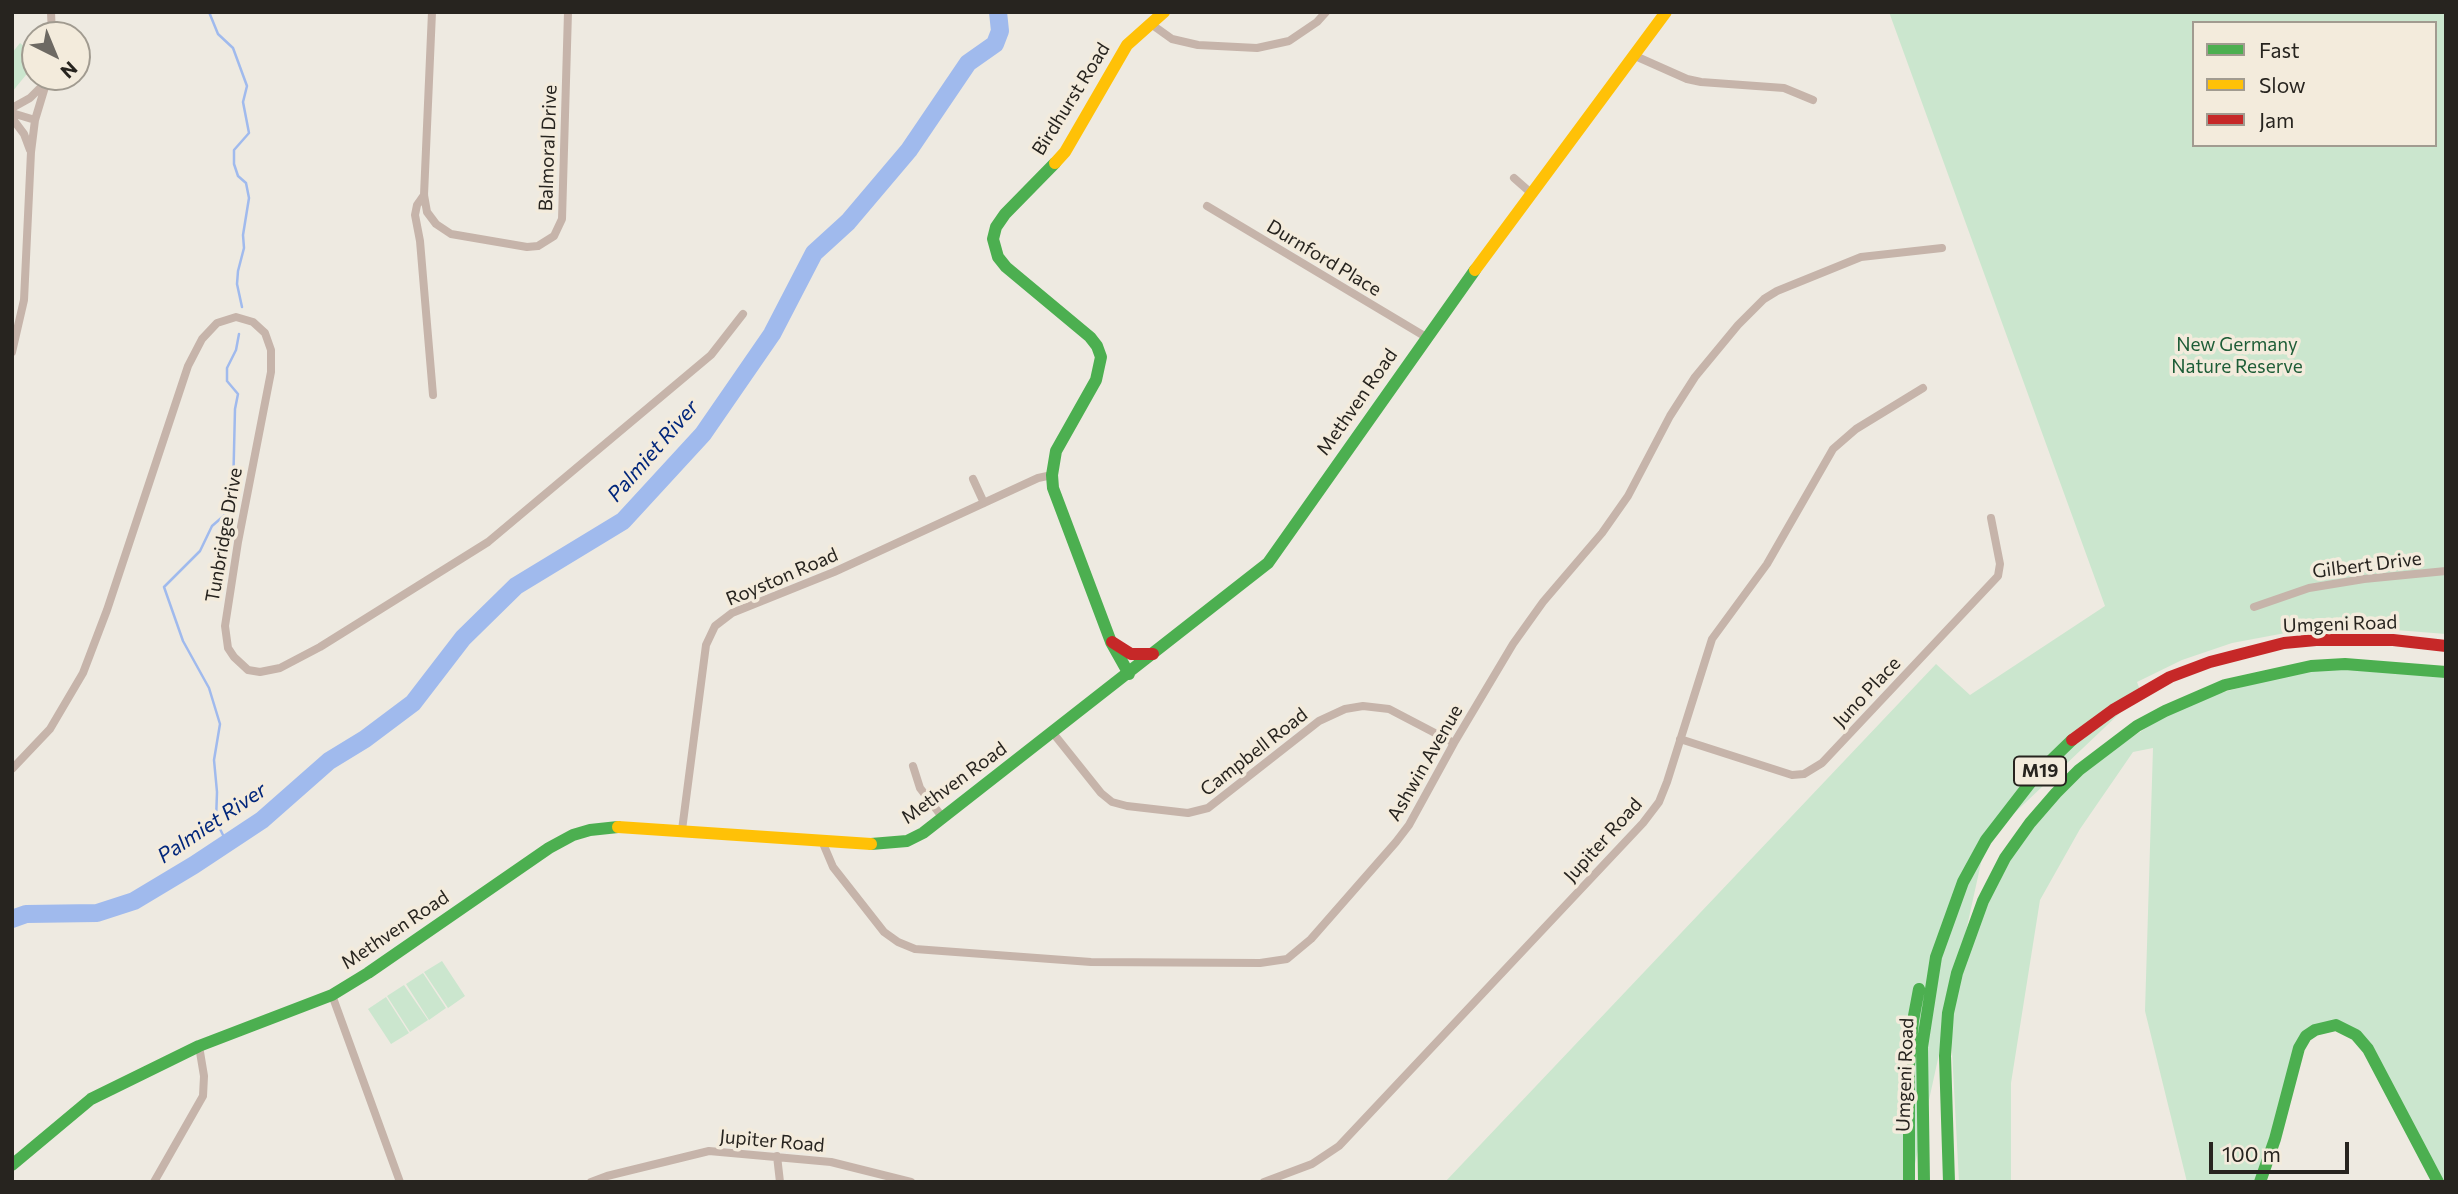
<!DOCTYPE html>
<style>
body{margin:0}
#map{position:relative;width:2458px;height:1194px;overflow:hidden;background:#eeeae1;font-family:Commissioner,sans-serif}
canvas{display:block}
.frame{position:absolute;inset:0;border:14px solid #27241f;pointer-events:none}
.legend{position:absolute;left:2192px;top:21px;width:245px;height:126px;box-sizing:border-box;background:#f3ebdc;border:2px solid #a19b90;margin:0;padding:9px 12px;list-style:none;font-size:21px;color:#27241f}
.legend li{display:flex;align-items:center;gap:14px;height:35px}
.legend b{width:35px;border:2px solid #a19b90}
.north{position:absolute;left:21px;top:21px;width:70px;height:70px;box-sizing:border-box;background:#f3ebdc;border:2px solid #a19b90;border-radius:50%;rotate:137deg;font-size:19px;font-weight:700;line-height:28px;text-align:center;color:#27241f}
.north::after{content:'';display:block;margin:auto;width:24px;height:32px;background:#6d6963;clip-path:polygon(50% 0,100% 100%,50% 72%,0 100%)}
.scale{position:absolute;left:2209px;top:1142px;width:140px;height:32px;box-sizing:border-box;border:4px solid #27241f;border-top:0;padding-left:9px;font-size:21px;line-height:24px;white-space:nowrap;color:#27241f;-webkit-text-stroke:5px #f3ebdc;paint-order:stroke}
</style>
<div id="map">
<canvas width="2458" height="1194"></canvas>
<div class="frame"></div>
<ul class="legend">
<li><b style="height:9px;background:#4caf50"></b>Fast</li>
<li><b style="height:9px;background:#ffc107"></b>Slow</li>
<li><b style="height:9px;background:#c62828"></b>Jam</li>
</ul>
<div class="north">N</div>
<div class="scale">100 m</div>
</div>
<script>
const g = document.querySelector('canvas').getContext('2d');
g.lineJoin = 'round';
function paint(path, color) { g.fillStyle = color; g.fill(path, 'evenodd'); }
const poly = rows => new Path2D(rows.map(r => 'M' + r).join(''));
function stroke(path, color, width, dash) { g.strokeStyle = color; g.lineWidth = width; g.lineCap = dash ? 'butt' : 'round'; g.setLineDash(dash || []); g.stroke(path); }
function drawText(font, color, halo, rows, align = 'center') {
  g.font = font + ' Commissioner,sans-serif'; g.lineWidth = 7; g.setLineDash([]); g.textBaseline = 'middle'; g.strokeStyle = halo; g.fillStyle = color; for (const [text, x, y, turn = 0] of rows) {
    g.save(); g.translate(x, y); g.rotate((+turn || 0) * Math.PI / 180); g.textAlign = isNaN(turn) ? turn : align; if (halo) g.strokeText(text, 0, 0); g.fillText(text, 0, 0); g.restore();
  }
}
paint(poly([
 [1889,12,2446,12,2446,634,2358,627,2296,631,2232,643,2182,660,2137,682,2141,693,1986,840,1911,1182,1445,1182,1936,664,1970,695,2105,606],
 [2194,23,2435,23,2435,145,2194,145],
 [20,43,35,55,35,64,12,92,12,53],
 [2311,667,2446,673,2446,1182,2440,1182,2401,1109,2347,1028,2304,1038,2258,1182,2187,1182,2145,1011,2153,748,2133,752,2080,829,2040,900,2011,1083,2011,1182,1959,1182,1950,1013,1960,971,2008,856,2080,771,2183,704],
 [442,961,465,996,448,1008,424,972],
 [423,973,446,1008,429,1020,406,984],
 [404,985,428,1020,410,1032,387,996],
 [386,997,409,1033,391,1044,368,1009]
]), '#cbe6ce');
stroke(poly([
 [209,12,218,34,233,48,247,86,243,102,249,133,234,150,234,164,238,176,246,183,249,198,243,235,244,248,238,271,237,284,242,307],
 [227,843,216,821,217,792,214,760,220,724,209,688,183,641,164,587,200,551,212,526,227,513,230,506,233,492,235,409,238,394,227,381,227,368,236,350,239,334]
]), '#a0baed', 2.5);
stroke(poly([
 [12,919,26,914,97,913,134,901,194,865,262,820,329,761,365,739,413,703,463,638,516,586,623,521,703,434,772,334,814,253,848,222,909,150,968,63,995,44,1000,31,998,12]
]), '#a0baed', 18);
stroke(poly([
 [51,12,52,35],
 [432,12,424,195,427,212,436,224,451,234,527,247,538,246,554,236,562,219,568,12],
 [1151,24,1172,39,1198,45,1257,48,1289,41,1317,22,1326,12],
 [1633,55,1687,79,1701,82,1784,88,1813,100],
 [12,108,30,98,46,82],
 [12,113,35,120],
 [12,118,24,134,30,150],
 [1514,178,1531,193],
 [424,195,417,205,415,215,420,241,433,395],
 [1207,206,1426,337],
 [12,352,24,300,31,152,35,120,48,77],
 [973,479,984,503],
 [2254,607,2309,588,2364,579,2446,571],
 [1053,733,1101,793,1112,802,1127,806,1188,813,1208,808,1319,721,1345,709,1363,706,1389,709,1454,743],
 [1680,739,1792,775,1804,774,1822,763,1998,576,2000,564,1991,518],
 [913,766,920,788,943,818],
 [12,769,50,729,83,673,107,610,188,366,202,339,217,323,236,317,253,322,265,333,271,350,271,372,238,542,225,626,228,648,234,657,248,670,260,672,280,668,320,647,488,542,711,355,743,314],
 [682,830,706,645,715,626,732,613,834,572,1038,478,1052,475],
 [822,841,833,867,884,932,898,942,915,949,1091,962,1260,963,1287,959,1311,939,1396,842,1409,825,1454,743,1513,644,1543,602,1602,533,1628,496,1670,416,1695,377,1738,325,1764,299,1777,291,1861,257,1942,248],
 [332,995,400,1182],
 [777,1156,780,1182],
 [154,1182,203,1096,204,1076,199,1046],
 [591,1182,607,1176,709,1151,831,1162,911,1182],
 [1264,1182,1312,1164,1339,1146,1643,823,1659,802,1667,782,1712,639,1767,564,1833,449,1856,429,1923,388]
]), '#c6b4aa', 8);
stroke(poly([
 [1055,163,1005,214,996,227,993,239,998,257,1006,267,1090,337,1097,346,1101,357,1096,380,1056,451,1052,475,1053,488,1111,642,1129,674],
 [871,844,907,841,923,833,1268,563,1475,270],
 [12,1165,91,1099,199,1046,332,995,368,973,549,848,573,835,590,830,618,827],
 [1909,1182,1909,1066,1913,1021,1919,989],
 [1924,1182,1922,1047,1936,957,1963,882,1986,840,2037,774,2072,740],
 [1949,1182,1945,1056,1948,1013,1957,973,1983,901,2005,858,2030,823,2056,793,2079,770,2137,726,2165,711,2225,685,2311,666,2345,664,2446,672],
 [2260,1182,2275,1139,2299,1048,2306,1036,2315,1030,2336,1025,2356,1035,2368,1049,2438,1182]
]), '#4caf50', 12);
stroke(poly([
 [1055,163,1065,152,1127,45,1164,12],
 [1475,270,1666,12],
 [618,827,871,844]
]), '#ffc107', 12);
stroke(poly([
 [1112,642,1131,654,1153,654],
 [2072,740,2113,710,2170,677,2210,662,2284,643,2316,640,2393,640,2446,646]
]), '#c62828', 12);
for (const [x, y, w] of [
 [2040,771,52]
]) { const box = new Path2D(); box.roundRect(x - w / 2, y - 14.5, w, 29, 5); g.fillStyle = '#f3ebdc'; g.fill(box); stroke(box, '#27241f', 2); }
drawText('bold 18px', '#27241f', null, [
 ["M19",2040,771]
]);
drawText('19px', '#27241f', '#f3ebdc', [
 ["Birdhurst Road",1071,99,-58],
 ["Balmoral Drive",548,148,-88],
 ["Durnford Place",1324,258,31],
 ["Methven Road",1357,402,-55],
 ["Tunbridge Drive",224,535,-80],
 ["Gilbert Drive",2367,565,-7],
 ["Royston Road",782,577,-23],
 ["Umgeni Road",2340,624,-2],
 ["Juno Place",1867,692,-47],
 ["Campbell Road",1254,752,-38],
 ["Ashwin Avenue",1425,763,-60],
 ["Methven Road",954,783,-36],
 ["Jupiter Road",1603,840,-48],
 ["Methven Road",395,930,-34],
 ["Umgeni Road",1905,1075,-88],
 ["Jupiter Road",772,1141,5]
]);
drawText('19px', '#1e5d37', '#f3ebdc', [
 ["New Germany",2237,345],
 ["Nature Reserve",2237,367]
]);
drawText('italic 21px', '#01267b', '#f3ebdc', [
 ["Palmiet River",653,451,-49],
 ["Palmiet River",212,823,-34]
]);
</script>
